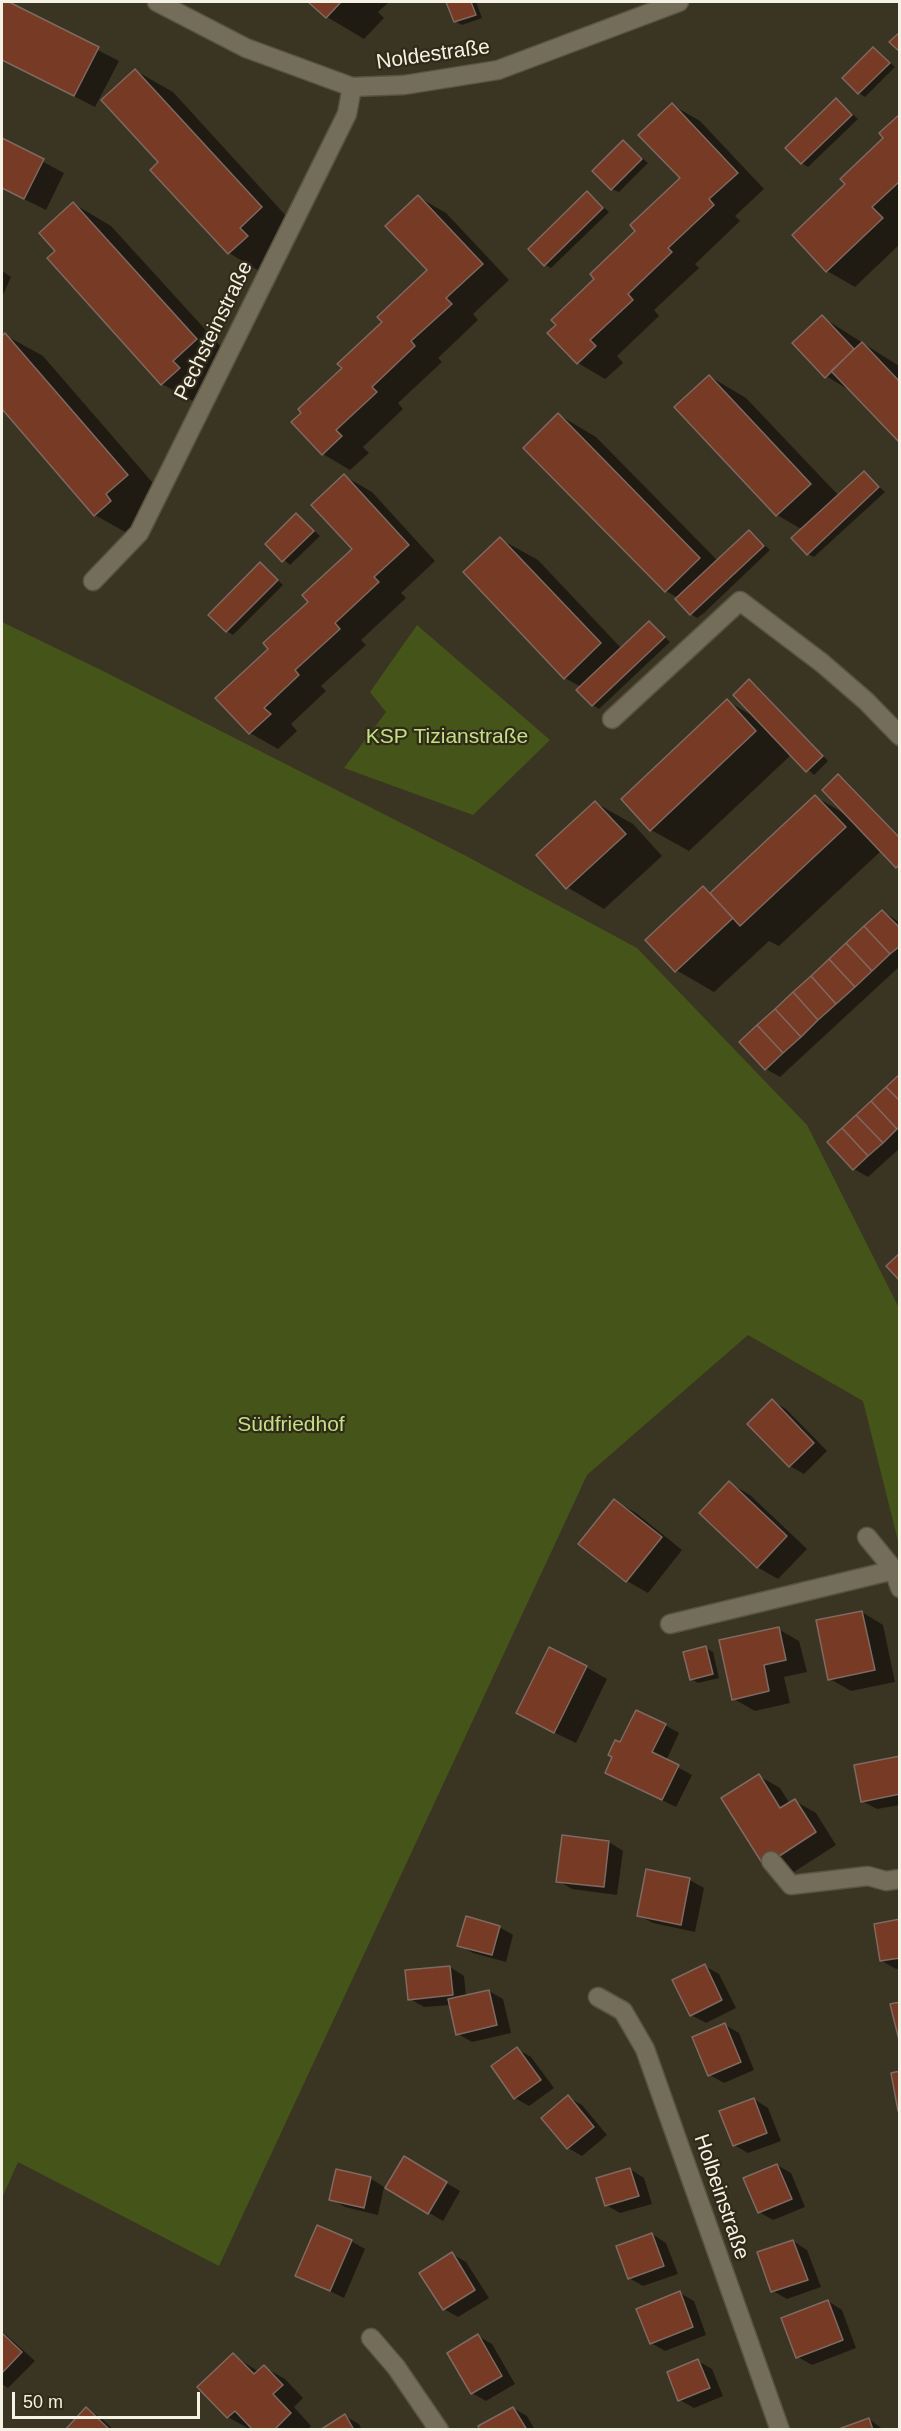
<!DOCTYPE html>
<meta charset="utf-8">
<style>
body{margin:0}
#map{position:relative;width:901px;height:2431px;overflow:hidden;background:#3a3422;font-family:Arial,sans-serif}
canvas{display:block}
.frame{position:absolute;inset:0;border:3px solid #f4f1e5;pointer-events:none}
.scale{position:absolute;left:12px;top:2392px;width:188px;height:27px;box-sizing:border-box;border:3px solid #f4f1e5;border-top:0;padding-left:8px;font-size:18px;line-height:21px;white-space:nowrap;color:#f4f1e5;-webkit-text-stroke:4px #302a18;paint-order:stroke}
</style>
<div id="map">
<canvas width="901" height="2431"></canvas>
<div class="frame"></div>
<div class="scale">50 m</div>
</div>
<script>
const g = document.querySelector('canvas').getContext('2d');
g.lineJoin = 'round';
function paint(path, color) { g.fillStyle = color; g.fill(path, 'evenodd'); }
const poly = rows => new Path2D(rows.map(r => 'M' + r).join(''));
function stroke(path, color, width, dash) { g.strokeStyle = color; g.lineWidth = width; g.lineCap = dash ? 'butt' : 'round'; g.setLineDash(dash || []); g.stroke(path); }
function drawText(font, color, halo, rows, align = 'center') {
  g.font = font + ' Arial,sans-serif'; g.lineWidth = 4.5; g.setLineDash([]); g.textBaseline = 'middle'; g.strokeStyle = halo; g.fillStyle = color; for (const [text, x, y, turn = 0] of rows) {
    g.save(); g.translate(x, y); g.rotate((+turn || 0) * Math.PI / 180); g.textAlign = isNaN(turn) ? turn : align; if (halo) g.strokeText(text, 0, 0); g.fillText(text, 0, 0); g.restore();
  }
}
paint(poly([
 [2,622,105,672,468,857,637,948,807,1125,899,1308,899,1545,863,1401,748,1335,587,1475,219,2266,18,2162,2,2198],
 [417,625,550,740,473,815,344,768,386,712,370,692]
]), '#455519');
paint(poly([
 [2,2,5,2,119,61,95,107,2,59],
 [310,2,389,2,378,12,384,18,364,39,327,17],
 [448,2,476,2,482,18,462,25,455,21],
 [874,48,895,67,865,97,859,93],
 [136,71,173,92,299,230,266,275,229,253,161,163],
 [837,100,858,119,808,167,802,163],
 [672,105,700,121,764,189,735,216,740,221,695,264,699,268,654,310,659,316,617,356,623,363,605,379,578,363,596,279,682,178],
 [900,116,900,244,855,287,827,271,794,235,847,184,885,138],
 [2,140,64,173,46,210,2,188],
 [624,142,648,163,619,192,612,189],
 [587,193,609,212,551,268,545,265],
 [418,197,446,213,509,280,473,314,478,320,438,358,442,362,398,403,403,409,363,447,369,453,350,470,323,454,344,368,429,270],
 [74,204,111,226,234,361,200,405,162,384,49,258,57,251],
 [2,271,11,277,2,297],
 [822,317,899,366,900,441,854,393,826,376],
 [5,335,43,356,165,497,132,536,95,515,2,407,2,338],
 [709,376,746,398,839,496,864,473,885,492,814,557,808,554,803,530,777,515],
 [559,415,596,437,718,561,750,532,770,550,704,613,697,618,691,614,678,598,666,591,525,448],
 [344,476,372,492,435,561,401,593,406,598,361,640,366,645,321,686,326,691,291,724,297,731,278,749,250,733,217,698,270,649,354,550],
 [297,515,320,536,290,565,267,544],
 [500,539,538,560,622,649,650,623,670,642,599,709,593,705,581,687,565,678],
 [260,564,283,585,233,635,227,631],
 [749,681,756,685,828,761,814,775,792,754,689,851,651,830,727,701,755,717],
 [838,776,845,780,900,837,900,868,881,851,779,946,769,941,714,992,676,970,703,888,713,893,816,797,845,814],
 [596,803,633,824,662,856,604,909,567,887],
 [883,911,900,923,900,966,780,1077,766,1069],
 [900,1077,900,1148,868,1177,854,1169,829,1142],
 [772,1401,786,1409,827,1451,804,1474,790,1466],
 [729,1483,750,1495,807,1549,778,1579,757,1567],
 [615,1501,636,1513,682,1550,648,1593,627,1581],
 [862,1612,883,1625,895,1682,851,1691,830,1679],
 [778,1629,799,1641,807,1672,784,1677,790,1703,755,1711,734,1699],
 [706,1648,713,1652,719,1678,698,1683,691,1679],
 [586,1667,607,1679,576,1743,539,1725],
 [665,1725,679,1733,666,1761,692,1775,676,1807,621,1780,614,1757,621,1744],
 [900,1757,900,1805,877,1809,862,1801],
 [759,1776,780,1788,790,1804,795,1801,816,1813,836,1845,786,1877,765,1865],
 [609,1842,623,1851,617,1895,572,1889,558,1881],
 [647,1871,690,1880,704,1888,695,1932,653,1923,638,1915],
 [900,1921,900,1968,896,1969,882,1961],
 [499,1927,513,1935,506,1962,473,1953,459,1945],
 [705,1966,719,1974,736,2008,706,2023,691,2015],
 [450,1967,464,1976,466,1996,489,1991,503,1999,511,2033,472,2042,458,2034,451,2005,424,2007,410,1999],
 [725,2025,739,2033,754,2070,724,2083,710,2075],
 [517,2049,531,2057,554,2088,529,2106,515,2098],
 [568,2097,582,2105,607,2135,582,2156,568,2148],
 [754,2099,768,2108,781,2141,748,2153,734,2145],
 [404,2158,460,2191,443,2221,387,2188],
 [777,2165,791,2173,805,2207,773,2220,759,2212],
 [630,2169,644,2178,652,2204,620,2213,606,2205],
 [370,2178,384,2187,378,2215,345,2207,331,2199],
 [652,2234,666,2243,678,2274,643,2286,629,2278],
 [351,2241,365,2249,344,2298,297,2275],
 [793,2241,807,2250,821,2287,787,2299,773,2291],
 [452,2254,466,2262,489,2298,458,2317,444,2309],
 [680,2293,694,2301,706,2335,665,2351,651,2343],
 [828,2301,842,2310,856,2348,812,2365,798,2357],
 [2,2331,35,2361,8,2388,2,2384],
 [478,2336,492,2344,515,2384,486,2401,472,2393],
 [233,2355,259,2372,264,2367,285,2379,303,2398,294,2407,311,2426,307,2430,255,2430,252,2427,249,2429,228,2417,200,2387],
 [698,2361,712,2369,723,2396,694,2408,680,2400],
 [513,2408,527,2416,535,2430,482,2430],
 [86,2409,100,2417,114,2430,68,2430],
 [345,2416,359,2424,362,2430,322,2430],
 [869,2419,884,2430,841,2430]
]), '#0007');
const building = poly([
 [2,2,9,2,99,47,74,96,2,60,2,2],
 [308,2,341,2,326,18,308,2],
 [446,2,471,2,476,15,454,22,446,2],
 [900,32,900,52,889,42,900,32],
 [873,47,890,63,858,94,842,78,873,47],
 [135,69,262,207,240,228,248,236,228,254,150,170,158,162,101,100,135,69],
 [836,98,852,115,801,164,785,148,836,98],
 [672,103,738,173,709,199,714,205,668,248,672,252,628,294,633,300,590,340,596,346,577,364,547,333,556,325,551,320,594,279,590,274,635,231,630,225,680,178,638,135,672,103],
 [900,114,900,181,872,207,883,218,826,272,792,235,845,184,840,179,883,138,879,133,900,114],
 [2,138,44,159,24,199,2,188,2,138],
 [623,140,642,159,611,190,592,171,623,140],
 [587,191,603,208,544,266,528,249,587,191],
 [418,195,483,264,446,298,452,304,411,341,415,346,372,387,377,392,336,430,342,436,322,455,291,422,301,413,298,409,342,368,337,364,382,322,377,317,427,270,385,226,418,195],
 [73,202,197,339,173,361,180,368,161,385,47,258,55,251,39,233,73,202],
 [822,315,854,349,825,378,792,343,822,315],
 [5,333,128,475,106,494,111,501,94,516,2,409,2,336,5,333],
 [862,342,900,382,900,443,831,371,862,342],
 [709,375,811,484,776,516,674,407,709,375],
 [558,413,700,558,665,592,523,448,558,413],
 [864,471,879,487,807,555,791,538,864,471],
 [344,474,409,545,374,577,379,582,335,623,340,629,295,670,299,675,264,708,271,714,249,734,215,698,268,649,263,643,308,602,302,595,352,549,311,505,344,474],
 [296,513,314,531,282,562,265,544,296,513],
 [749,530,764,546,690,615,675,599,749,530],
 [500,537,601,643,564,679,463,572,500,537],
 [260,562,278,580,226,632,208,615,260,562],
 [649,621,665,637,592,706,576,690,649,621],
 [749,679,823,756,806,772,733,695,749,679],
 [727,699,756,731,650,831,621,799,727,699],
 [838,774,900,838,900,864,896,868,822,790,838,774],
 [815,795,846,827,740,926,710,893,815,795],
 [595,801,626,834,566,889,536,855,595,801],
 [703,886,733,918,675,972,645,940,703,886],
 [882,910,900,928,900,946,890,954,864,926,882,910],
 [864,926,890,954,872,971,846,943,864,926],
 [846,943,872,971,855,987,829,959,846,943],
 [829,959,855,987,836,1004,811,976,829,959],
 [811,976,836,1004,818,1020,793,992,811,976],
 [793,992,818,1020,801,1037,775,1009,793,992],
 [775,1009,801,1037,783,1053,757,1025,775,1009],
 [757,1025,783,1053,765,1070,739,1042,757,1025],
 [900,1074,900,1101,886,1087,900,1074],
 [886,1087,900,1101,900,1127,897,1129,871,1101,886,1087],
 [871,1101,897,1129,883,1143,856,1115,871,1101],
 [856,1115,883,1143,868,1156,842,1128,856,1115],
 [842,1128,868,1156,853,1170,827,1142,842,1128],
 [900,1253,900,1281,886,1266,900,1253],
 [772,1399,814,1443,789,1467,747,1424,772,1399],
 [729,1481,787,1536,757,1568,699,1513,729,1481],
 [614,1499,662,1537,626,1582,578,1544,614,1499],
 [862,1611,875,1670,828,1680,816,1620,862,1611],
 [779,1627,786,1660,764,1665,769,1691,732,1700,719,1640,779,1627],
 [706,1646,713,1674,690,1680,683,1652,706,1646],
 [549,1647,587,1666,554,1733,516,1713,549,1647],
 [636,1710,666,1724,652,1752,679,1765,662,1800,605,1773,612,1757,608,1755,615,1740,620,1742,636,1710],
 [900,1756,900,1794,861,1802,854,1765,900,1756],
 [759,1774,780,1808,795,1799,816,1832,764,1866,721,1798,759,1774],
 [562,1835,609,1841,604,1887,556,1882,562,1835],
 [646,1869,690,1878,681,1925,637,1916,646,1869],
 [466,1916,500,1926,492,1955,457,1946,466,1916],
 [900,1919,900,1958,880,1961,874,1924,900,1919],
 [705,1964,722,2000,690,2016,672,1980,705,1964],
 [450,1966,453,1995,408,2000,405,1970,450,1966],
 [489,1990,497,2025,456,2035,448,1999,489,1990],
 [900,2002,900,2039,899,2040,890,2004,900,2002],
 [725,2023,741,2062,708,2076,692,2037,725,2023],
 [517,2047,541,2080,514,2099,491,2066,517,2047],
 [900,2071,900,2110,898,2111,891,2073,900,2071],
 [568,2095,594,2127,567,2149,541,2118,568,2095],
 [754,2098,767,2133,733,2146,719,2111,754,2098],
 [404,2156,447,2182,428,2214,385,2188,404,2156],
 [777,2164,792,2199,758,2213,743,2178,777,2164],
 [630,2168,639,2196,605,2206,596,2178,630,2168],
 [336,2169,371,2177,364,2208,329,2200,336,2169],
 [317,2225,352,2240,330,2291,295,2276,317,2225],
 [652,2233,664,2266,628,2279,616,2246,652,2233],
 [793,2240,808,2280,771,2292,757,2252,793,2240],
 [452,2252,475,2290,443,2310,419,2273,452,2252],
 [680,2291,693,2327,650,2344,636,2309,680,2291],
 [828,2300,843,2340,796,2358,781,2318,828,2300],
 [2,2333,22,2352,2,2373,2,2333],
 [478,2334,502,2376,471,2394,447,2353,478,2334],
 [233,2353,254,2374,264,2365,283,2385,273,2394,291,2413,274,2430,253,2430,235,2411,227,2418,197,2387,233,2353],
 [698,2359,710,2388,678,2401,667,2372,698,2359],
 [86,2407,110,2430,65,2430,86,2407],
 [513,2407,527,2430,480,2430,478,2426,513,2407],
 [345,2414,354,2430,320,2430,345,2414],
 [869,2418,873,2430,836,2430,869,2418]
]);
paint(building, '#773a25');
stroke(building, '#7f6961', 1.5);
const minor = poly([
 [157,2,246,48,352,87,404,85,498,70,679,2],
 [93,581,139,533,347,114,352,87],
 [612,719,740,601,822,663,866,701,900,736],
 [867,1537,894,1570,900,1588],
 [670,1624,894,1570],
 [771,1861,791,1885,868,1876,886,1881,900,1879],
 [598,1997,623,2011,645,2049,780,2430],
 [371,2338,396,2367,439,2430]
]);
stroke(minor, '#585343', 21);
stroke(minor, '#746d59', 18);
drawText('21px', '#f4f1e5', '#302a18', [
 ["Noldestraße",433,55,-8],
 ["Pechsteinstraße",214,331,-64],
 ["Holbeinstraße",721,2197,71]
]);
drawText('21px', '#c3e084', '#302a18', [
 ["KSP Tizianstraße",447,737],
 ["Südfriedhof",291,1425]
]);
</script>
